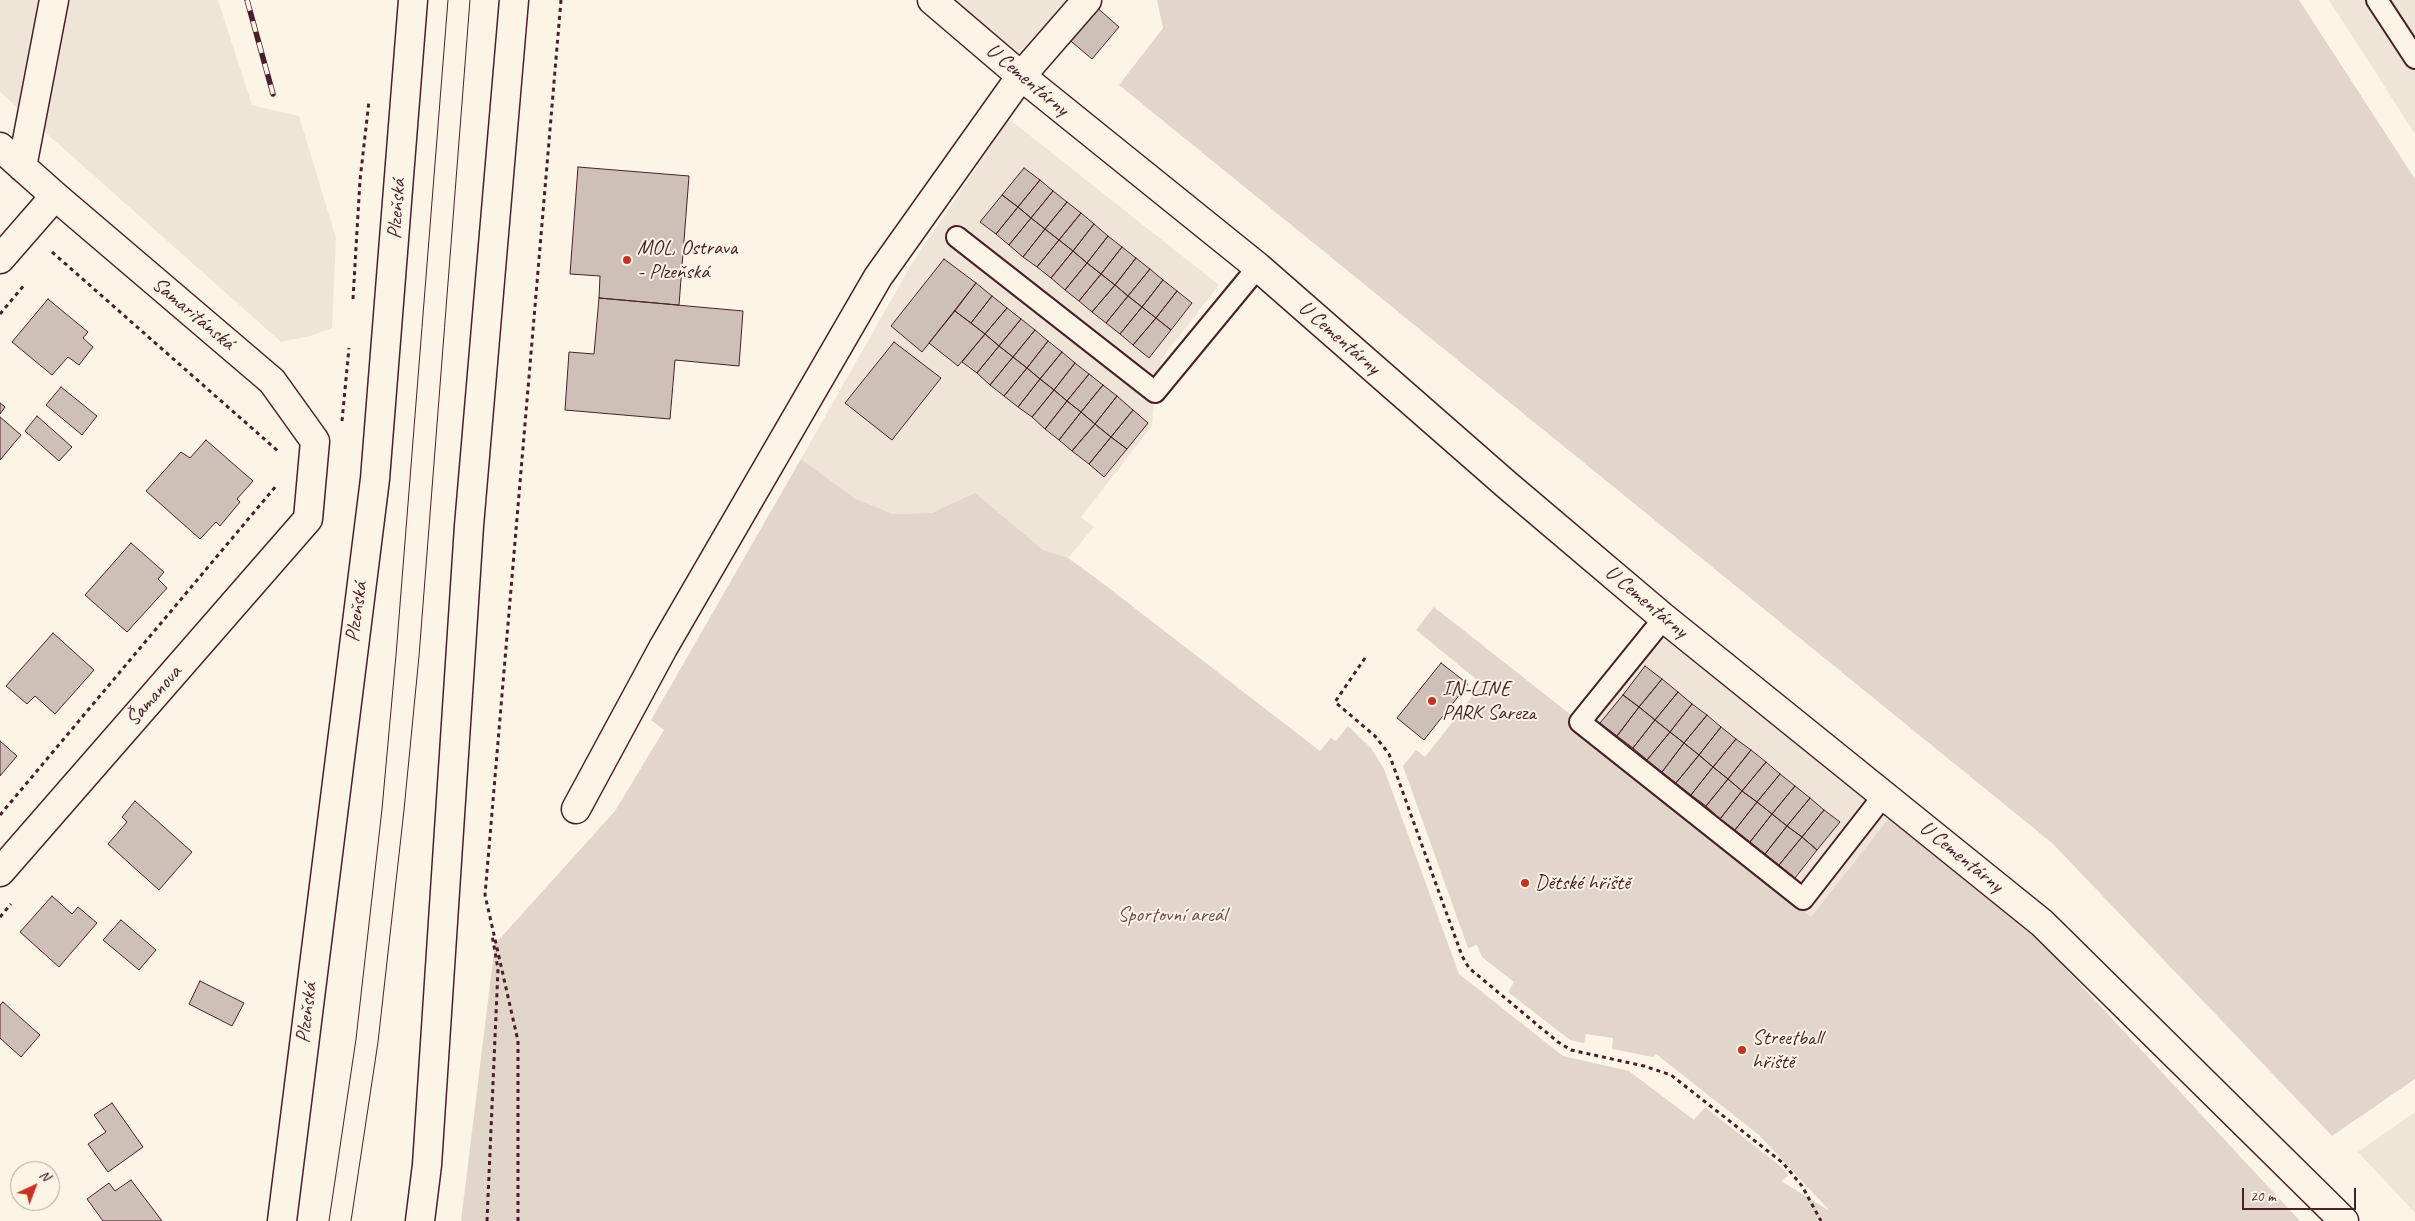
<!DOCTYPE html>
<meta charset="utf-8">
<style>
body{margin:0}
#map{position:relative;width:2415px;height:1221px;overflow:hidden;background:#fcf5e5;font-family:Caveat,sans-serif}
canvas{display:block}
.north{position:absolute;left:10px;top:1161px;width:50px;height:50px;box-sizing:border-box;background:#fcf5e5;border:1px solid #b59f9b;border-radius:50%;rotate:43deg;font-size:14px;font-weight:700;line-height:20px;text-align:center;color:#4a1f2b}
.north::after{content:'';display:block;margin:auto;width:18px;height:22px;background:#c8321e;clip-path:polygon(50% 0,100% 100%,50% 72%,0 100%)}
.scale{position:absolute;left:2242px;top:1188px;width:114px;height:22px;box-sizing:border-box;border:2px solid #4a1f2b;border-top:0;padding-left:6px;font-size:15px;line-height:18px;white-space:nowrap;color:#4a1f2b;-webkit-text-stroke:4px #fcf5e5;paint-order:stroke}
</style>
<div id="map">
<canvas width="2415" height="1221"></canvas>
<div class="north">N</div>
<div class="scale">20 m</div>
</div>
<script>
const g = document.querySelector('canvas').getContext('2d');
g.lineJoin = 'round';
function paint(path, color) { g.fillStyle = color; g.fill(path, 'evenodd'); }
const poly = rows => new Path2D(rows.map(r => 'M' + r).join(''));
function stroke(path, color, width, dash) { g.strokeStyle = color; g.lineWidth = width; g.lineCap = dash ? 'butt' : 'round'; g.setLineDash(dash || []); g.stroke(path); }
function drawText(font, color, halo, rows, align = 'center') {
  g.font = font + ' Caveat,sans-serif'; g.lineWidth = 4; g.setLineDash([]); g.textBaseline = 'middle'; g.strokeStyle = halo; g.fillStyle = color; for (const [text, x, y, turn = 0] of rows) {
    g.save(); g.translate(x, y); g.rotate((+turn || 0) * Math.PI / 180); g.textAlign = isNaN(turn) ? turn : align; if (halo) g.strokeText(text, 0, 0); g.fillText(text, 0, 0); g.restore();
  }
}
paint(poly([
 [0,0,218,0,252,105,299,116,336,238,332,328,310,336,281,342,0,92],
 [942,0,1091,0,1021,76],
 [2329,0,2415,0,2415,134],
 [1009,119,1219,285,1162,358,1155,392,1152,426,1081,517,1094,527,1068,558,1043,550,975,494,932,513,893,514,856,499,801,459,911,265],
 [1664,618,1884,795,1889,818,1811,917,1696,826,1580,723],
 [2415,1112,2415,1213,2358,1152]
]), '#eee5d7');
paint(poly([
 [1157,0,2299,0,2415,179,2415,1079,2332,1136,2052,843,1119,85,1163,28],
 [801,459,856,499,893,514,932,513,975,493,1043,550,1068,558,1097,579,1320,751,1331,738,1336,741,1348,726,1371,748,1384,769,1459,974,1563,1056,1629,1071,1694,1120,1705,1107,1785,1170,1788,1176,1781,1181,1830,1211,1759,1135,1656,1054,1653,1057,1612,1049,1613,1038,1586,1034,1584,1043,1570,1040,1508,992,1514,982,1482,957,1477,945,1468,948,1403,766,1416,750,1425,757,1482,684,1416,630,1434,607,1580,722,1696,826,1811,917,1889,818,2029,929,2300,1221,461,1221,495,944,615,811,664,730,651,720]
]), '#e2d5ca');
const building = poly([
 [1093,4,1119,27,1092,59,1066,37,1093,4],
 [578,167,689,176,679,305,599,298,600,276,570,274,578,167],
 [1024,168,1040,180,1018,207,1002,195,1024,168],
 [1040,180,1053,191,1031,218,1018,207,1040,180],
 [1053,191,1067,202,1045,229,1031,218,1053,191],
 [1002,195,1018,207,996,234,980,222,1002,195],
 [1067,202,1081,213,1059,240,1045,229,1067,202],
 [1018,207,1031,218,1009,245,996,234,1018,207],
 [1081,213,1094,224,1073,251,1059,240,1081,213],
 [1031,218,1045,229,1023,257,1009,245,1031,218],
 [1094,224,1108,236,1087,263,1073,251,1094,224],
 [1045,229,1059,240,1037,267,1023,257,1045,229],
 [1108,236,1122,247,1101,274,1087,263,1108,236],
 [1059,240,1073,251,1051,278,1037,267,1059,240],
 [1122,247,1136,258,1115,285,1101,274,1122,247],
 [1073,251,1087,263,1065,290,1051,278,1073,251],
 [1136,258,1150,269,1128,296,1115,285,1136,258],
 [944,259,976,283,922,352,891,326,944,259],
 [1087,263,1101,274,1079,301,1065,290,1087,263],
 [1150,269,1163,280,1142,307,1128,296,1150,269],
 [1101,274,1115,285,1092,312,1079,301,1101,274],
 [1163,280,1177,291,1156,318,1142,307,1163,280],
 [976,283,992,296,971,323,955,311,976,283],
 [1115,285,1128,296,1106,323,1092,312,1115,285],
 [1177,291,1192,303,1171,330,1156,318,1177,291],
 [992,296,1007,308,985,334,971,323,992,296],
 [1128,296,1142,307,1120,334,1106,323,1128,296],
 [599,298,743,311,739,366,675,360,670,419,565,410,569,352,594,354,599,298],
 [48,299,88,332,83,338,93,347,79,365,68,357,52,375,12,342,48,299],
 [1142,307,1156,318,1133,345,1120,334,1142,307],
 [1007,308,1021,319,999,346,985,334,1007,308],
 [955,311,985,334,958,366,929,343,955,311],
 [1156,318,1171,330,1149,358,1133,345,1156,318],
 [1021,319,1035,330,1013,357,999,346,1021,319],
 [1035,330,1048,341,1027,368,1013,357,1035,330],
 [985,334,999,346,977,373,962,362,985,334],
 [1048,341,1062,352,1040,379,1027,368,1048,341],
 [894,342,941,378,892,440,845,403,894,342],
 [999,346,1013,357,990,385,977,373,999,346],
 [1062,352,1075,363,1054,390,1040,379,1062,352],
 [1013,357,1027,368,1004,396,990,385,1013,357],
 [1075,363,1089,374,1067,401,1054,390,1075,363],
 [1027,368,1040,379,1018,407,1004,396,1027,368],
 [1089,374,1103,385,1081,412,1067,401,1089,374],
 [1040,379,1054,390,1032,417,1018,407,1040,379],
 [1103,385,1117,396,1095,424,1081,412,1103,385],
 [61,387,97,416,82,435,46,405,61,387],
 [1054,390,1067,401,1045,429,1032,417,1054,390],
 [1117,396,1133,410,1111,437,1095,424,1117,396],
 [1067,401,1081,412,1059,440,1045,429,1067,401],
 [0,403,5,407,0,414,0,403],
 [1133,410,1148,423,1127,449,1111,437,1133,410],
 [1081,412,1095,424,1072,451,1059,440,1081,412],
 [37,416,72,447,59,461,25,431,37,416],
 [0,417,21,435,0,460,0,417],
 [1095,424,1111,437,1089,464,1072,451,1095,424],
 [1111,437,1127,449,1104,477,1089,464,1111,437],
 [206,440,253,481,237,499,240,502,220,526,216,522,200,539,146,491,181,452,190,458,206,440],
 [131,543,164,572,158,579,167,588,127,632,85,595,131,543],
 [53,633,94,670,55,714,35,696,27,704,6,686,53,633],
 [1441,663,1468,684,1424,740,1397,718,1441,663],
 [1645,666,1662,679,1639,707,1623,695,1645,666],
 [1662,679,1678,692,1655,720,1639,707,1662,679],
 [1678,692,1692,704,1670,732,1655,720,1678,692],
 [1623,695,1639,707,1617,736,1600,723,1623,695],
 [1692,704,1707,715,1684,743,1670,732,1692,704],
 [1639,707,1655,720,1633,748,1617,736,1639,707],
 [1707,715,1721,727,1699,755,1684,743,1707,715],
 [1655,720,1670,732,1647,760,1633,748,1655,720],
 [1721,727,1736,739,1713,767,1699,755,1721,727],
 [1670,732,1684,743,1662,772,1647,760,1670,732],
 [1736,739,1751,750,1728,779,1713,767,1736,739],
 [0,741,17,756,0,776,0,741],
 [1684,743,1699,755,1676,783,1662,772,1684,743],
 [1751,750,1766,762,1742,791,1728,779,1751,750],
 [1699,755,1713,767,1691,795,1676,783,1699,755],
 [1766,762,1780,774,1757,802,1742,791,1766,762],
 [1713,767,1728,779,1706,806,1691,795,1713,767],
 [1780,774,1795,786,1772,814,1757,802,1780,774],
 [1728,779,1742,791,1720,819,1706,806,1728,779],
 [1795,786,1810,798,1787,826,1772,814,1795,786],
 [1742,791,1757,802,1735,830,1720,819,1742,791],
 [1810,798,1824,810,1802,837,1787,826,1810,798],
 [135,801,192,852,159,890,108,844,127,822,122,817,135,801],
 [1757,802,1772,814,1750,842,1735,830,1757,802],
 [1824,810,1840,822,1817,850,1802,837,1824,810],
 [1772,814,1787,826,1765,854,1750,842,1772,814],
 [1787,826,1802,837,1779,865,1765,854,1787,826],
 [1802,837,1817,850,1795,878,1779,865,1802,837],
 [52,896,72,914,78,907,97,923,59,967,20,932,52,896],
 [121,920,156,950,139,970,103,940,121,920],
 [200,981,244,1003,232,1026,189,1004,200,981],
 [3,1002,40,1035,21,1057,0,1038,0,1005,3,1002],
 [112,1103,143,1147,108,1172,88,1144,106,1132,94,1115,112,1103],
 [131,1180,162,1221,103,1221,87,1199,109,1183,115,1191,131,1180]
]);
paint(building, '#cfc0b7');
stroke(building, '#4a1f2b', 1);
const lane = poly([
 [2377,0,2415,58],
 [957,237,1155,392,1258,267],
 [1664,618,1580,722,1803,899,1884,795]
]);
const street = poly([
 [932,0,1021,76,1258,267,1507,485,1664,618,2042,923,2344,1221],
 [0,147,55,196,272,381,315,441,308,519,0,872],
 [22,167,54,0],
 [0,259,55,196],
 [576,809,663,648,878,277,1021,76,1087,0]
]);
const secondary = poly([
 [282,1221,375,479,413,0],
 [420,1221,427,1165,469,526,514,0]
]);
stroke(lane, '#4a1f2b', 24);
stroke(street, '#4a1f2b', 31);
stroke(secondary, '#4a1f2b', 31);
stroke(poly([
 [52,252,279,452],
 [353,299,360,180,369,101],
 [0,314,25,284],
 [342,421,349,348],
 [1365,658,1335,702,1375,736,1389,754,1462,956,1469,968,1558,1042,1571,1050,1644,1066,1671,1075,1783,1163,1802,1186,1821,1221],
 [0,815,276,486],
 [0,917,11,904],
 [487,1221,498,969,492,935],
 [518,1221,518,1041,485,895,561,0]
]), '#4a1f2b', 3, [4, 4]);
stroke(lane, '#fcf5e5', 20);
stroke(street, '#fcf5e5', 28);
stroke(secondary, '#fcf5e5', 28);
stroke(poly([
 [329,1221,356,1039,382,809,396,655,448,0],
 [351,1221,378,1042,404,810,419,656,470,0]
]), '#4a1f2b', 1);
const rail = poly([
 [247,0,273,94]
]);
stroke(rail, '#4a1f2b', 5.5);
stroke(rail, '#fcf5e5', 4, [11]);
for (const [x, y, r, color] of [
 [627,260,5,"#c8321e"],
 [1432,701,5,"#c8321e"],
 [1525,883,5,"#c8321e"],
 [1742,1050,5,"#c8321e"]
]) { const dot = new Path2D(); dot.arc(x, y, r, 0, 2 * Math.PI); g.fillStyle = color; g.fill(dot); stroke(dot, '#fcf5e5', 2); }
drawText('21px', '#4a1f2b', '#fcf5e5', [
 ["U Cementárny",1027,80,40],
 ["Plzeňská",397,209,-86],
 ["Samaritánská",193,314,40],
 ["U Cementárny",1339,338,41],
 ["U Cementárny",1646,602,40],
 ["Plzeňská",357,612,-82],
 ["Šamanova",154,696,-49],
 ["U Cementárny",1961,857,39],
 ["Plzeňská",307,1013,-83]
]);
drawText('21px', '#4a1f2b', '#fcf5e5', [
 ["MOL, Ostrava",637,248],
 ["- Plzeňská",637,272],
 ["IN-LINE",1442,689],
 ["PARK Sareza",1442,713],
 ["Dětské hřiště",1535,883],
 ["Streetball",1752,1038],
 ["hřiště",1752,1062]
], 'left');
drawText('21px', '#704c53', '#fcf5e5', [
 ["Sportovní areál",1172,915]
]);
</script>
